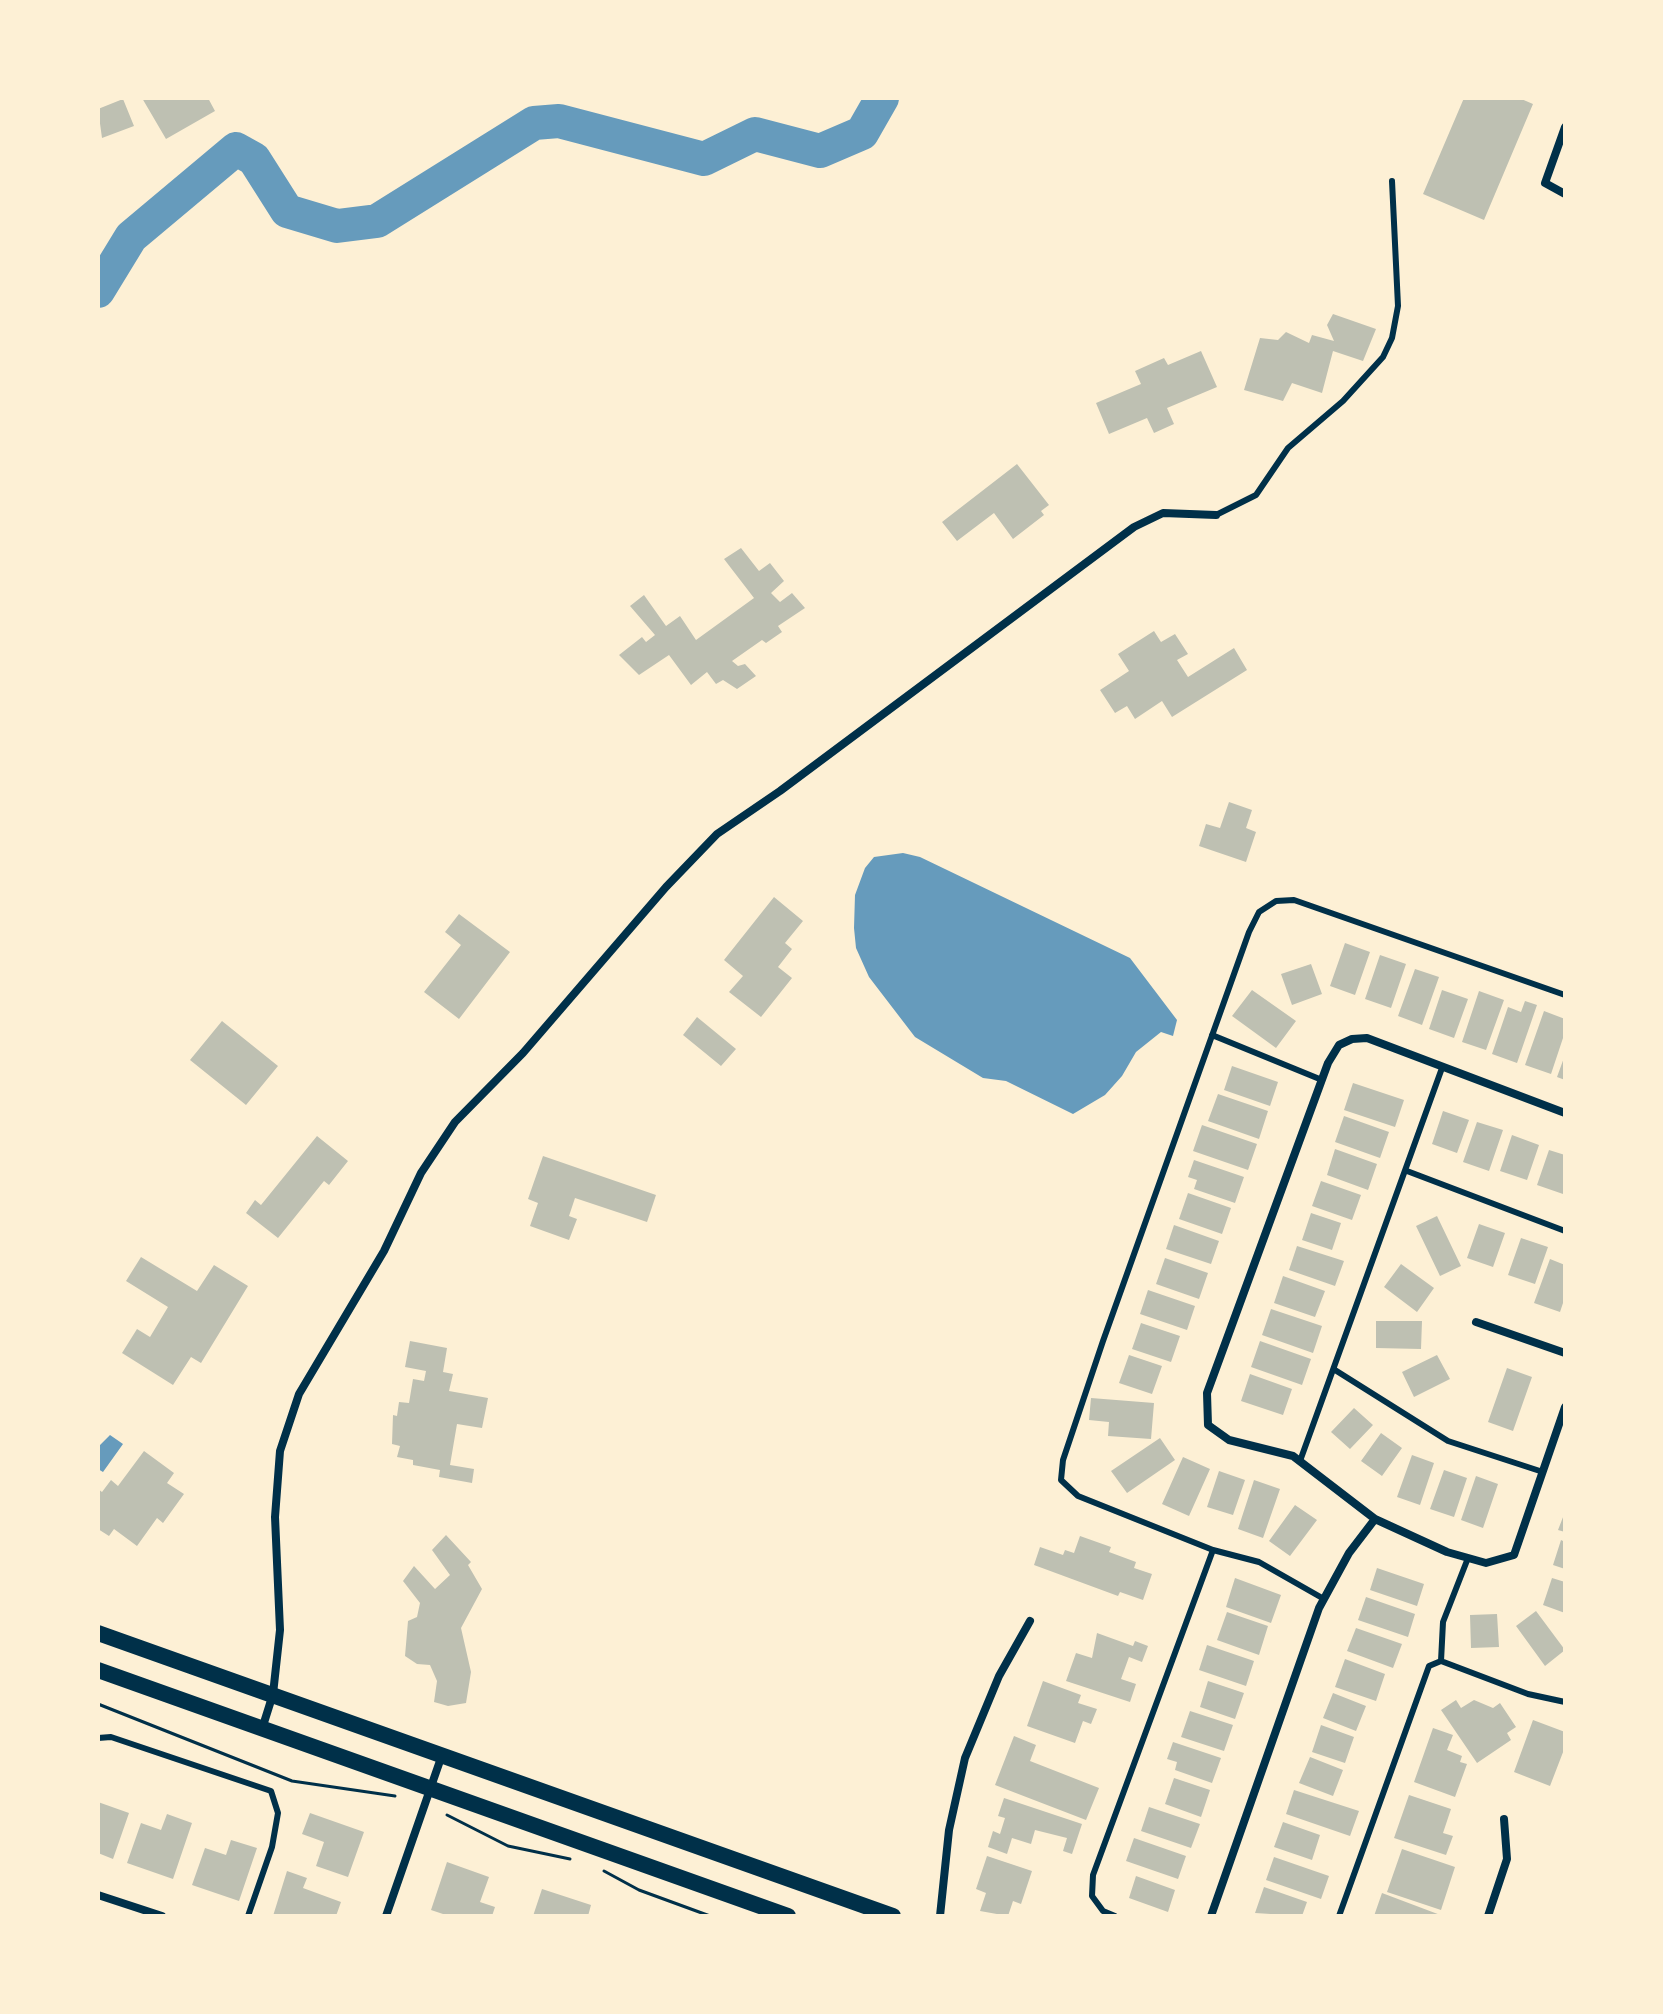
<!DOCTYPE html>
<style>
body{margin:0}
#map{position:relative;width:1663px;height:2014px;overflow:hidden;background:#fdf0d5;font-family:"Times New Roman",serif}
canvas{display:block}
.frame{position:absolute;inset:0;border:100px solid #fdf0d5;pointer-events:none}
</style>
<div id="map">
<canvas width="1663" height="2014"></canvas>
<div class="frame"></div>
</div>
<script>
const g = document.querySelector('canvas').getContext('2d');
g.lineJoin = 'round';
function paint(path, color) { g.fillStyle = color; g.fill(path, 'evenodd'); }
const poly = rows => new Path2D(rows.map(r => 'M' + r).join(''));
function stroke(path, color, width, dash) { g.strokeStyle = color; g.lineWidth = width; g.lineCap = dash ? 'butt' : 'round'; g.setLineDash(dash || []); g.stroke(path); }
paint(poly([
 [903,853,920,857,1130,958,1177,1020,1173,1036,1161,1032,1136,1052,1122,1076,1105,1095,1073,1114,1006,1081,983,1078,915,1037,869,977,856,948,854,928,855,895,865,868,874,857],
 [110,1435,123,1444,103,1472,98,1469,98,1447]
]), '#669bbc');
stroke(poly([
 [98,291,131,237,236,149,254,159,287,211,337,226,377,221,534,123,559,121,704,159,755,134,820,151,862,133,882,98]
]), '#669bbc', 34);
paint(poly([
 [142,98,208,98,215,111,166,139],
 [1464,98,1519,98,1533,104,1484,220,1423,194],
 [123,99,134,126,102,138,98,109],
 [1333,314,1376,329,1363,361,1333,351,1322,393,1292,383,1283,401,1244,390,1260,338,1278,340,1286,332,1309,343,1312,335,1334,341,1327,325],
 [1201,351,1217,387,1167,408,1174,424,1154,433,1147,418,1109,434,1096,403,1141,384,1135,371,1164,358,1168,365],
 [1017,464,1049,505,1041,511,1044,515,1013,539,994,513,957,541,942,522],
 [741,548,759,571,770,563,784,581,771,593,780,602,792,593,805,608,778,626,782,632,766,643,762,640,732,661,738,666,745,664,756,676,737,689,723,680,716,684,707,672,691,685,669,655,639,675,619,655,642,637,646,642,655,635,630,606,644,595,666,626,680,616,696,640,754,598,724,559],
 [1154,631,1161,642,1175,634,1188,654,1177,660,1188,677,1234,648,1247,670,1172,717,1162,701,1135,719,1127,706,1115,713,1100,690,1129,671,1118,654],
 [1229,802,1252,810,1246,828,1256,832,1246,862,1199,846,1206,824,1220,828],
 [774,897,803,921,785,943,792,949,778,967,792,978,761,1017,729,992,743,976,724,960],
 [459,914,510,952,459,1019,424,992,461,945,445,932],
 [1345,943,1370,952,1355,995,1330,986],
 [1380,955,1406,964,1391,1008,1365,999],
 [1311,964,1322,994,1292,1005,1281,974],
 [1415,969,1439,977,1422,1025,1398,1016],
 [1252,990,1296,1021,1276,1048,1232,1016],
 [1442,990,1468,999,1454,1038,1429,1029],
 [1479,991,1504,1000,1486,1050,1462,1042],
 [1525,1001,1537,1005,1517,1063,1492,1054,1508,1007,1521,1012],
 [1544,1011,1565,1019,1565,1032,1551,1074,1525,1065],
 [697,1017,736,1049,721,1066,683,1035],
 [222,1021,278,1066,246,1105,190,1060],
 [1565,1055,1565,1080,1557,1077],
 [1232,1066,1278,1082,1270,1106,1224,1090],
 [1353,1083,1404,1100,1395,1127,1344,1110],
 [1218,1094,1268,1111,1259,1139,1208,1121],
 [1443,1111,1469,1120,1457,1153,1432,1144],
 [1344,1116,1389,1132,1380,1158,1335,1142],
 [1477,1122,1503,1130,1489,1171,1463,1162],
 [1202,1125,1257,1144,1248,1170,1193,1151],
 [1512,1135,1539,1145,1527,1180,1500,1171],
 [317,1136,348,1161,329,1185,324,1181,278,1238,246,1213,255,1200,261,1205],
 [1335,1149,1377,1164,1368,1190,1327,1175],
 [1549,1150,1565,1155,1563,1194,1537,1185],
 [543,1156,656,1195,647,1222,575,1198,569,1216,577,1219,569,1240,530,1226,538,1203,528,1199],
 [1194,1160,1244,1177,1235,1203,1194,1189,1197,1180,1188,1177],
 [1321,1181,1361,1195,1352,1220,1312,1206],
 [1188,1193,1231,1208,1222,1234,1179,1219],
 [1311,1213,1341,1223,1332,1250,1302,1240],
 [1437,1216,1461,1266,1440,1276,1416,1226],
 [1479,1224,1505,1233,1493,1267,1467,1258],
 [1174,1225,1219,1241,1211,1264,1166,1249],
 [1521,1238,1548,1247,1535,1284,1508,1275],
 [1297,1246,1344,1261,1335,1286,1289,1270],
 [141,1257,197,1291,214,1265,248,1286,201,1363,191,1357,173,1385,122,1353,137,1329,150,1337,168,1307,126,1281],
 [1165,1258,1208,1273,1199,1299,1156,1284],
 [1550,1259,1565,1265,1565,1297,1560,1312,1534,1303],
 [1401,1264,1434,1288,1417,1312,1384,1287],
 [1283,1276,1325,1291,1315,1317,1274,1303],
 [1148,1290,1195,1306,1187,1330,1140,1314],
 [1271,1309,1322,1326,1313,1353,1262,1335],
 [1376,1321,1422,1321,1421,1349,1376,1348],
 [1141,1323,1180,1336,1171,1362,1132,1349],
 [410,1341,447,1348,443,1372,453,1374,449,1391,488,1398,482,1428,457,1424,450,1465,474,1469,472,1483,439,1477,440,1470,413,1465,413,1460,397,1457,400,1446,392,1444,393,1415,397,1416,399,1402,409,1403,413,1379,424,1381,426,1371,405,1367],
 [1260,1341,1311,1359,1302,1385,1251,1367],
 [1129,1355,1162,1366,1152,1394,1119,1383],
 [1437,1355,1450,1379,1414,1397,1402,1372],
 [1507,1368,1532,1377,1513,1431,1488,1422],
 [1250,1374,1292,1389,1283,1415,1241,1401],
 [1091,1398,1154,1403,1151,1439,1108,1436,1109,1422,1089,1420],
 [1354,1408,1373,1425,1350,1449,1331,1432],
 [1381,1433,1402,1448,1382,1476,1361,1461],
 [1160,1438,1175,1460,1127,1493,1111,1471],
 [144,1451,174,1473,167,1483,184,1494,163,1523,157,1518,137,1546,114,1529,109,1536,98,1529,98,1489,102,1492,111,1480,118,1486],
 [1412,1455,1434,1463,1420,1505,1397,1497],
 [1183,1457,1210,1469,1189,1516,1162,1504],
 [1444,1470,1467,1478,1454,1517,1430,1509],
 [1219,1471,1245,1480,1233,1515,1207,1507],
 [1476,1476,1498,1484,1483,1528,1461,1520],
 [1254,1480,1280,1489,1263,1538,1238,1529],
 [1295,1505,1317,1520,1290,1556,1269,1541],
 [1565,1512,1565,1532,1558,1530],
 [446,1535,471,1562,468,1565,482,1589,461,1628,471,1672,466,1703,448,1706,434,1702,437,1681,430,1665,417,1664,405,1656,408,1621,417,1617,420,1603,403,1581,414,1566,435,1589,450,1575,432,1550],
 [1080,1536,1111,1547,1109,1552,1136,1562,1134,1568,1152,1574,1143,1600,1120,1592,1118,1596,1034,1565,1040,1547,1063,1555,1065,1550,1074,1553],
 [1561,1540,1565,1542,1565,1569,1553,1565],
 [1377,1568,1424,1584,1417,1606,1370,1590],
 [1235,1578,1281,1595,1271,1623,1226,1607],
 [1552,1578,1565,1582,1565,1613,1543,1605],
 [1366,1597,1415,1614,1408,1637,1358,1620],
 [1536,1611,1565,1650,1545,1666,1516,1626],
 [1227,1612,1268,1626,1259,1655,1217,1640],
 [1497,1614,1499,1647,1471,1648,1470,1615],
 [1356,1628,1402,1644,1393,1668,1347,1651],
 [1097,1633,1133,1646,1135,1641,1148,1646,1142,1662,1129,1657,1121,1679,1136,1684,1130,1702,1066,1681,1076,1653,1092,1658],
 [1207,1645,1254,1661,1246,1686,1199,1670],
 [1345,1659,1385,1674,1376,1701,1335,1687],
 [1043,1681,1081,1695,1078,1703,1097,1709,1091,1724,1083,1721,1075,1743,1027,1726],
 [1208,1681,1244,1693,1235,1719,1200,1707],
 [1333,1693,1366,1706,1356,1731,1323,1718],
 [1456,1700,1461,1708,1474,1700,1493,1708,1500,1703,1516,1727,1507,1733,1511,1740,1477,1763,1441,1710],
 [1190,1711,1233,1725,1224,1751,1181,1737],
 [1533,1720,1565,1732,1565,1747,1550,1786,1514,1772],
 [1321,1725,1354,1737,1345,1763,1312,1752],
 [1433,1728,1453,1735,1447,1750,1462,1756,1460,1762,1467,1764,1455,1797,1414,1782],
 [1014,1736,1036,1745,1030,1761,1099,1788,1086,1820,995,1785],
 [1173,1742,1221,1758,1212,1783,1175,1770,1177,1762,1167,1759],
 [1310,1757,1343,1770,1333,1796,1299,1783],
 [1174,1778,1210,1790,1201,1817,1165,1804],
 [1294,1790,1359,1811,1350,1836,1286,1814],
 [1409,1795,1451,1809,1443,1833,1453,1836,1446,1855,1394,1838],
 [1004,1798,1082,1824,1072,1854,1063,1851,1067,1838,1035,1830,1031,1844,1012,1838,1007,1854,988,1847,993,1831,1000,1834,1005,1818,998,1816],
 [98,1802,129,1813,113,1859,98,1853],
 [1149,1807,1200,1824,1191,1848,1141,1831],
 [310,1813,364,1832,348,1877,316,1866,324,1842,302,1834],
 [167,1814,192,1823,173,1879,127,1863,141,1823,161,1830],
 [1283,1822,1320,1835,1312,1860,1274,1847],
 [1134,1838,1186,1856,1178,1879,1126,1861],
 [231,1840,257,1848,239,1901,192,1885,205,1848,226,1855],
 [1402,1849,1455,1867,1441,1910,1387,1892],
 [987,1856,1032,1871,1021,1904,1013,1901,1008,1916,980,1911,986,1893,976,1889],
 [1274,1857,1329,1876,1321,1899,1266,1880],
 [447,1862,489,1877,480,1902,495,1907,492,1916,449,1916,431,1910],
 [287,1871,307,1878,303,1888,341,1902,336,1916,273,1916],
 [1136,1876,1175,1890,1168,1912,1129,1898],
 [1264,1887,1307,1902,1302,1916,1255,1913],
 [542,1889,591,1905,588,1916,533,1916],
 [1382,1893,1443,1916,1374,1916]
]), '#bec0b2');
stroke(poly([
 [98,1704,292,1781,395,1796],
 [447,1815,508,1846,570,1859],
 [604,1871,639,1890,710,1916]
]), '#003049', 3);
stroke(poly([
 [1216,515,1256,495,1288,448,1343,401,1383,357,1392,338,1398,306,1392,181],
 [1212,1035,1322,1080],
 [1407,1171,1565,1231],
 [1335,1370,1448,1441,1543,1472],
 [1300,1461,1442,1068],
 [1324,1599,1259,1562,1213,1550,1078,1496,1061,1480,1063,1460,1103,1341,1249,932,1259,912,1276,901,1294,900,1565,995],
 [1441,1661,1443,1622,1468,1558],
 [98,1738,111,1737,271,1791,278,1813,272,1847,248,1916],
 [1115,1916,1103,1911,1092,1896,1093,1875,1213,1550],
 [1339,1916,1429,1666,1441,1661,1528,1694,1565,1702]
]), '#003049', 6);
stroke(poly([
 [1565,127,1545,183,1565,194],
 [1565,1113,1367,1038,1352,1039,1339,1045,1328,1063,1207,1393,1208,1425,1229,1440,1293,1456,1375,1519,1447,1552,1486,1563,1514,1555,1565,1407],
 [1476,1322,1565,1353],
 [262,1729,273,1694,280,1630,275,1517,280,1451,299,1394,384,1251,421,1173,455,1122,523,1053,666,887,717,834,780,791,1134,527,1163,513,1216,515],
 [98,1895,162,1916],
 [386,1916,442,1755],
 [940,1916,949,1830,965,1758,999,1676,1030,1621],
 [1211,1916,1319,1608,1349,1553,1375,1519],
 [1488,1916,1507,1859,1504,1819]
]), '#003049', 8);
stroke(poly([
 [98,1633,893,1916],
 [98,1670,788,1916]
]), '#003049', 16);
</script>
